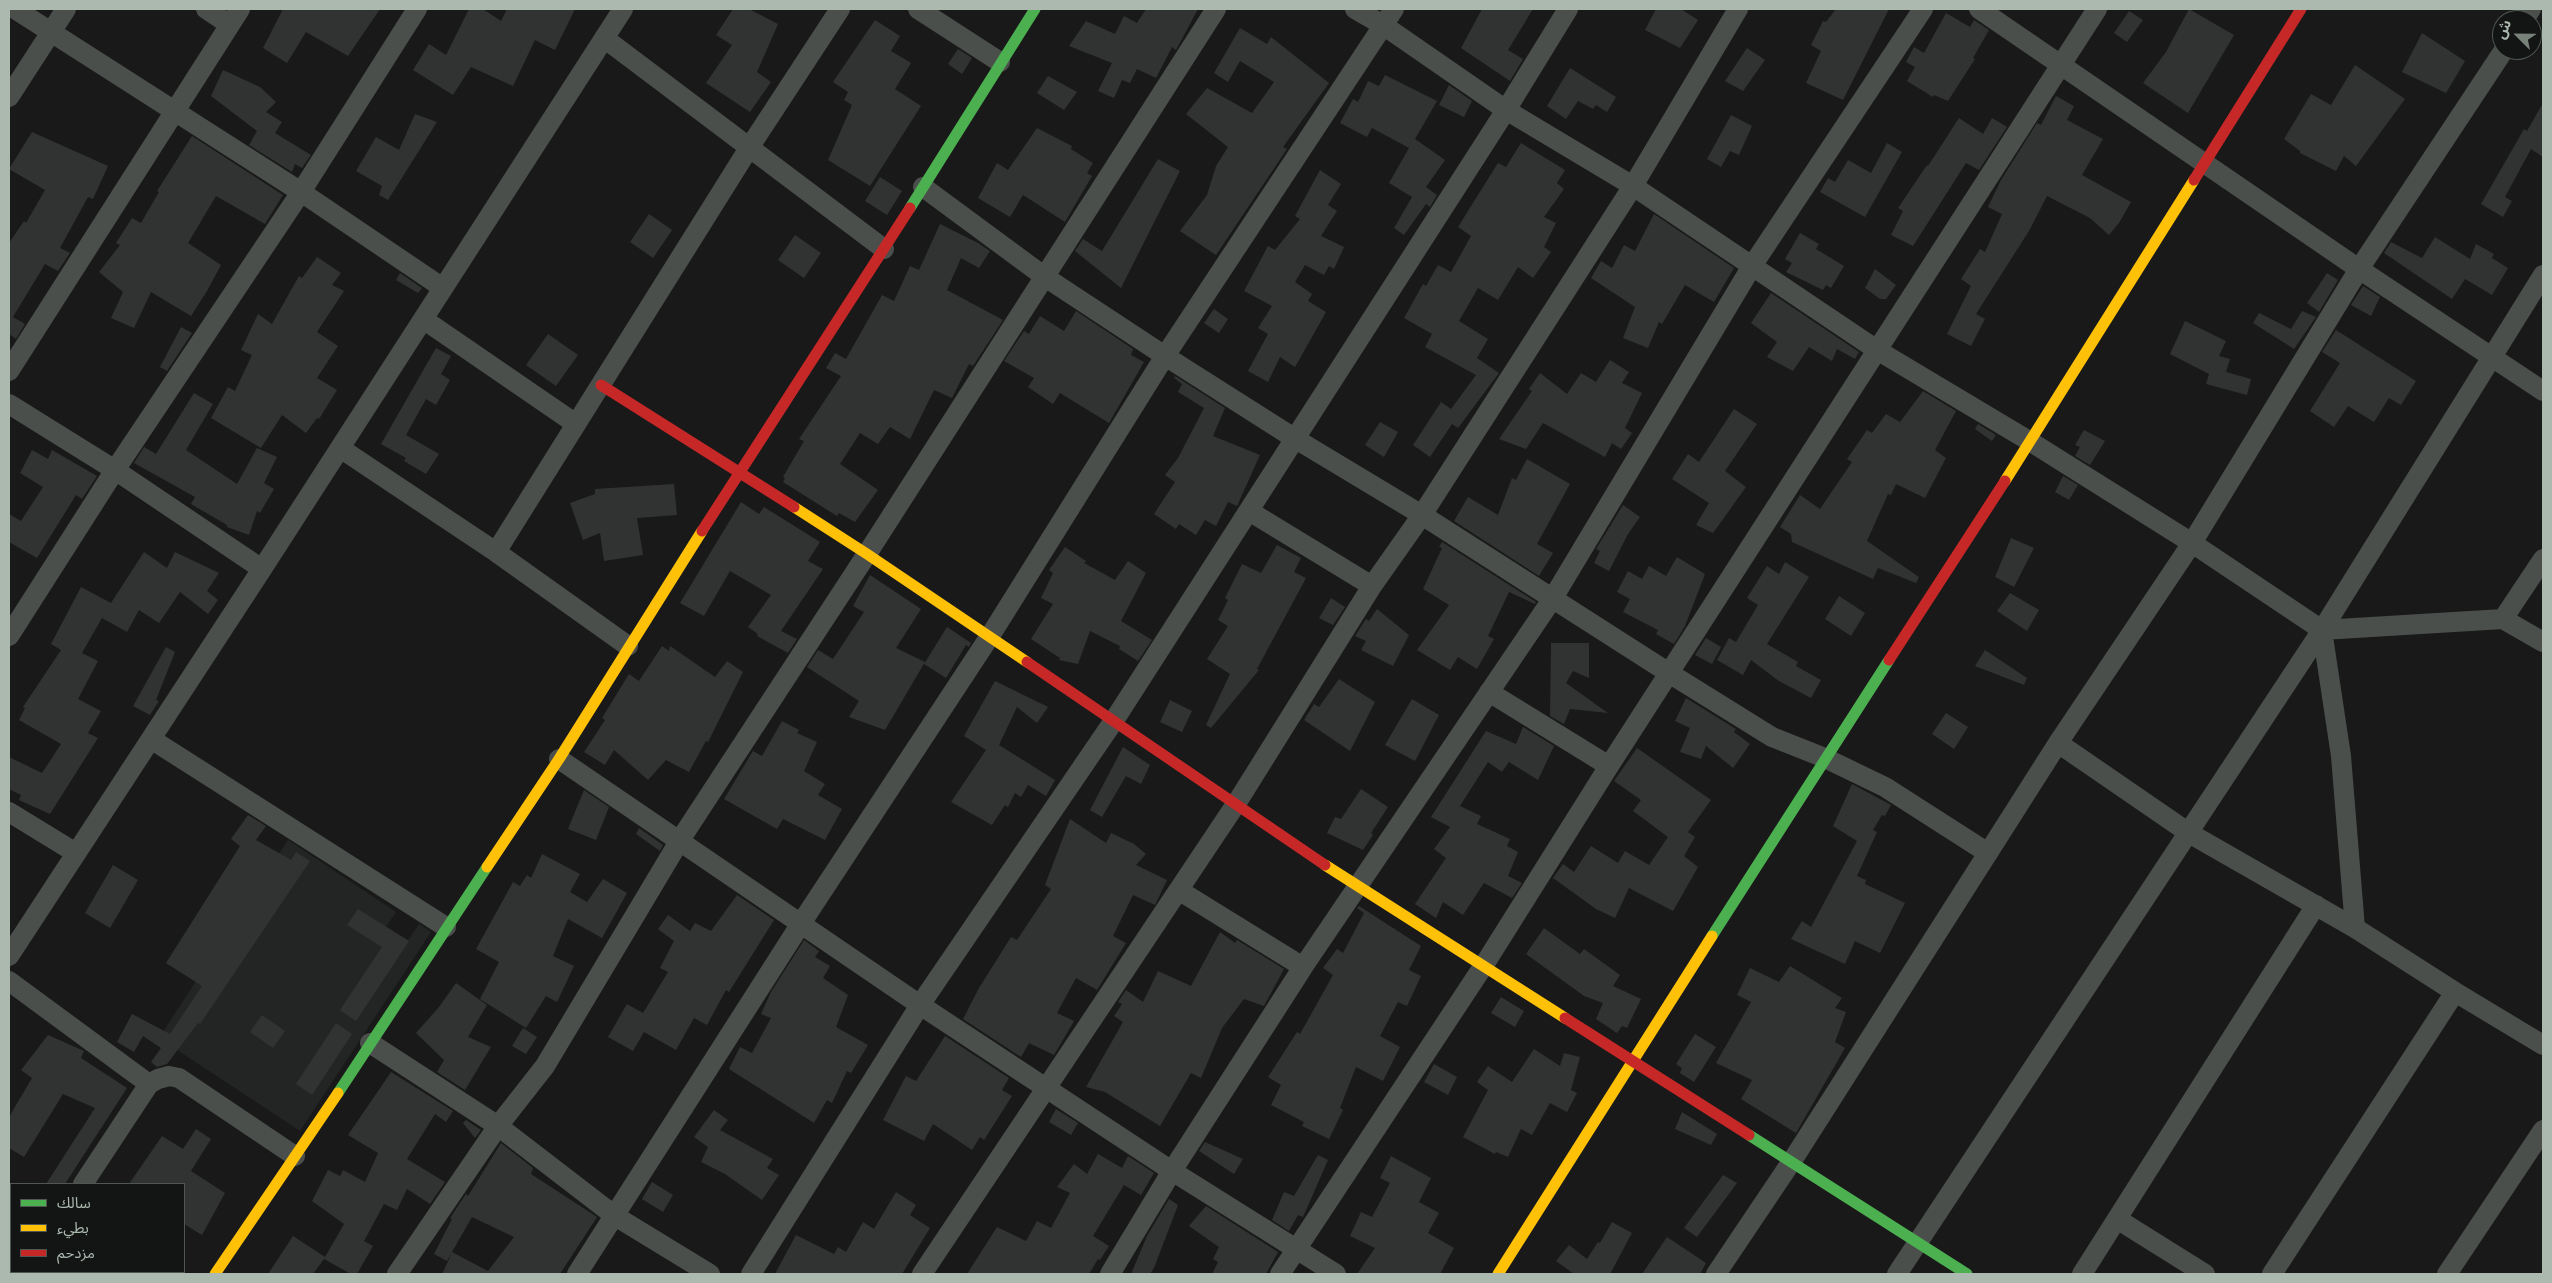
<!DOCTYPE html>
<meta charset="utf-8">
<style>
body{margin:0}
#map{position:relative;width:2552px;height:1283px;overflow:hidden;background:#191919;font-family:"Fira Sans Condensed","Noto Sans Arabic",sans-serif}
canvas{display:block}
.frame{position:absolute;inset:0;border:10px solid #abb9af;pointer-events:none}
.legend{position:absolute;left:10px;top:1183px;width:175px;height:90px;box-sizing:border-box;background:#131514;border:1px solid #505752;margin:0;padding:6px 9px;list-style:none;font-size:15px;color:#abb9af}
.legend li{display:flex;align-items:center;gap:10px;height:25px}
.legend b{width:25px;border:1px solid #505752}
.north{position:absolute;left:2492px;top:10px;width:50px;height:50px;box-sizing:border-box;background:#131514;border:1px solid #505752;border-radius:50%;rotate:293deg;font-size:14px;font-weight:700;line-height:20px;text-align:center;color:#abb9af}
.north::after{content:'';display:block;margin:auto;width:18px;height:22px;background:#78817a;clip-path:polygon(50% 0,100% 100%,50% 72%,0 100%)}
</style>
<div id="map">
<canvas width="2552" height="1283"></canvas>
<div class="frame"></div>
<ul class="legend">
<li><b style="height:6px;background:#4caf50"></b>سالك</li>
<li><b style="height:6px;background:#ffc107"></b>بطيء</li>
<li><b style="height:6px;background:#c62828"></b>مزدحم</li>
</ul>
<div class="north">ش</div>
</div>
<script>
const g = document.querySelector('canvas').getContext('2d');
g.lineJoin = 'round';
function paint(path, color) { g.fillStyle = color; g.fill(path, 'evenodd'); }
const poly = rows => new Path2D(rows.map(r => 'M' + r).join(''));
function stroke(path, color, width, dash) { g.strokeStyle = color; g.lineWidth = width; g.lineCap = dash ? 'butt' : 'round'; g.setLineDash(dash || []); g.stroke(path); }
paint(poly([
 [288,840,396,912,385,928,407,942,419,924,431,932,300,1131,159,1038]
]), '#232524');
paint(poly([
 [283,9,380,9,348,56,306,32,287,63,263,48],
 [469,9,483,9,501,21,507,9,575,9,555,50,535,40,513,86,471,67,453,95,413,70,429,44,446,55],
 [733,9,749,9,778,24,757,72,771,82,750,112,706,83,732,45,716,35],
 [1146,9,1198,9,1176,50,1172,47,1156,78,1137,69,1130,83,1122,80,1114,98,1098,91,1112,63,1069,46,1086,21,1115,34,1124,16,1137,23],
 [1482,9,1533,9,1508,50,1523,59,1510,81,1461,48],
 [1656,9,1681,9,1698,20,1680,48,1645,30],
 [1836,9,1889,9,1843,100,1806,83,1821,51,1811,45,1823,21,1826,22],
 [2189,9,2234,35,2188,113,2143,83,2166,52],
 [2129,11,2143,20,2127,42,2114,33],
 [1946,13,1970,27,1974,20,1989,30,1973,58,1975,59,1948,101,1934,95,1933,97,1907,81,1915,67,1906,62,1914,47,1924,53],
 [875,20,900,36,891,51,911,63,895,89,921,106,870,186,828,160,852,105,844,100,848,92,833,82],
 [1240,28,1267,44,1271,37,1329,83,1283,147,1287,149,1216,255,1180,231,1207,195,1216,166,1228,147,1186,114,1207,88,1252,113,1274,82,1240,61,1228,82,1214,73],
 [2422,33,2465,61,2446,93,2402,72],
 [1747,48,1765,60,1743,91,1725,81],
 [958,49,972,58,962,74,948,64],
 [2355,65,2405,99,2356,166,2344,156,2336,171,2300,153,2300,151,2284,139,2311,94,2331,105],
 [1570,68,1616,97,1607,112,1596,105,1593,109,1578,101,1566,119,1547,106],
 [223,70,260,87,276,102,266,112,282,122,275,133,311,155,302,168,295,164,292,172,249,145,257,131,211,96],
 [1385,75,1437,101,1415,139,1445,160,1426,187,1437,195,1430,207,1426,204,1404,235,1394,228,1412,197,1389,183,1409,148,1372,128,1367,137,1340,123,1353,99,1358,102,1368,81,1379,86],
 [1048,76,1077,92,1064,110,1037,93],
 [1449,85,1472,101,1464,117,1439,105],
 [2056,96,2074,106,2067,120,2103,139,2082,175,2131,202,2119,223,2109,235,2090,218,2047,196,2029,231,1976,314,1985,319,1971,346,1947,334,1971,286,1961,279,1980,249,1985,252,2002,214,1988,207,2001,180,2037,123,2041,125],
 [2543,103,2543,157,2531,149,2505,197,2512,201,2503,217,2481,204,2524,129,2527,131],
 [415,114,437,122,388,200,379,195,382,186,356,171,376,137,399,150],
 [1731,115,1752,126,1739,155,1730,151,1721,167,1707,159],
 [1959,118,1983,134,1992,118,2007,127,1979,170,1966,163,1913,246,1891,235,1903,211,1898,208,1927,165,1928,166],
 [1037,128,1072,146,1071,149,1093,163,1087,173,1092,176,1065,222,1023,195,1010,217,978,198,997,163,1008,170],
 [32,132,108,166,93,199,88,197,60,248,70,253,58,271,45,264,13,317,25,324,16,339,9,334,9,243,24,221,26,223,45,190,9,169],
 [192,136,283,195,265,224,216,196,188,243,221,265,207,291,191,316,151,292,134,328,111,318,123,292,99,272,120,245,116,243,132,218,141,223,159,192,157,191],
 [1521,143,1565,170,1557,183,1564,189,1544,217,1556,223,1544,247,1551,252,1533,278,1518,267,1498,300,1478,288,1459,321,1488,339,1477,358,1499,373,1458,428,1452,424,1430,457,1413,445,1441,402,1451,409,1476,375,1425,347,1432,334,1404,318,1423,284,1426,286,1438,265,1451,272,1471,236,1458,227,1498,163,1506,167],
 [1887,143,1902,152,1865,217,1820,192,1828,178,1835,182,1848,160,1871,173],
 [1158,159,1180,171,1121,288,1075,251,1083,239,1102,251],
 [1320,170,1341,184,1328,205,1337,211,1321,236,1344,247,1334,269,1329,266,1324,275,1305,265,1295,282,1312,294,1308,301,1326,312,1295,367,1280,357,1268,382,1248,371,1268,334,1258,328,1272,306,1244,291,1268,246,1275,250,1300,219,1295,216],
 [880,177,902,191,887,215,865,201],
 [649,214,672,230,653,258,630,242],
 [1654,214,1734,268,1714,302,1685,285,1662,324,1659,322,1648,348,1623,338,1635,307,1591,278,1601,261,1612,268,1624,245,1635,251],
 [940,224,978,243,990,251,979,268,961,258,947,290,1003,320,973,366,969,364,952,398,934,390,910,439,890,427,878,444,860,433,840,464,878,490,855,522,839,513,837,516,783,482,785,478,783,477,804,441,799,439,841,376,826,368,835,353,846,359,882,295,894,301,910,266,919,270],
 [1800,233,1819,244,1816,249,1844,266,1831,288,1826,285,1823,290,1786,272,1792,263,1785,259],
 [795,235,821,253,804,278,778,260],
 [2435,237,2470,259,2476,244,2494,254,2492,258,2508,268,2492,295,2465,279,2452,299,2384,253,2391,242,2422,258],
 [317,257,341,273,332,285,344,291,317,332,338,346,317,378,337,390,319,419,317,418,306,433,282,415,261,448,211,418,228,387,235,391,252,355,241,350,258,314,272,324,299,276,302,278],
 [1875,269,1896,285,1886,299,1880,299,1865,288],
 [400,273,422,288,418,293,396,280],
 [2327,273,2338,280,2319,312,2307,303],
 [2363,286,2380,297,2371,316,2351,305],
 [1771,293,1859,352,1855,359,1837,349,1832,361,1809,347,1793,371,1767,357,1777,342,1751,323],
 [1214,309,1228,319,1219,333,1204,323],
 [1076,311,1133,349,1131,355,1144,362,1109,423,1060,393,1053,404,1028,387,1034,378,1004,361,1024,331,1029,334,1040,316,1064,331],
 [2302,311,2316,317,2294,349,2253,323,2259,313,2291,329],
 [2185,321,2226,341,2219,356,2230,359,2226,372,2251,379,2247,395,2206,384,2209,374,2170,354],
 [181,327,192,333,167,371,160,367],
 [2336,330,2416,381,2401,405,2389,398,2374,422,2348,406,2334,427,2310,411,2340,363,2322,352],
 [548,334,578,355,556,386,526,365],
 [436,348,451,356,441,374,450,380,436,405,426,399,406,435,439,454,426,474,404,461,406,458,381,444],
 [1610,360,1629,372,1622,383,1642,393,1625,428,1632,433,1621,449,1612,443,1605,457,1543,423,1526,449,1499,439,1532,391,1529,389,1540,373,1567,394,1581,373,1596,382],
 [1175,376,1225,408,1213,436,1260,455,1237,506,1228,502,1216,526,1205,520,1196,535,1179,524,1176,529,1154,514,1175,482,1165,475,1178,458,1204,408,1178,392,1182,384,1174,378],
 [1923,391,1956,411,1935,450,1946,458,1925,498,1896,484,1891,495,1888,494,1867,541,1919,577,1916,583,1878,568,1873,579,1792,542,1791,534,1780,527,1800,495,1820,509,1852,462,1847,459,1867,430,1872,433,1886,414,1900,422],
 [194,393,213,404,186,450,237,484,257,448,277,457,264,483,274,489,260,513,257,511,249,535,227,527,227,525,191,504,195,497,134,463,144,447,156,454],
 [1734,409,1757,424,1725,471,1746,487,1713,533,1696,525,1709,503,1672,479,1688,454,1699,462],
 [1380,422,1398,432,1384,457,1365,445],
 [1978,424,1996,435,1992,441,1975,429],
 [2084,430,2105,441,2090,465,2075,456,2080,447,2075,445],
 [32,450,48,459,52,450,97,476,82,499,76,495,37,558,9,542,9,514,21,521,43,487,20,473],
 [1527,459,1570,484,1537,544,1553,553,1539,576,1454,521,1468,497,1498,515,1512,478,1516,480],
 [2063,476,2078,485,2069,500,2055,492],
 [674,484,677,515,637,518,643,555,604,561,600,533,583,540,570,503,595,494,595,489],
 [741,502,759,514,764,507,820,542,808,561,823,569,781,631,797,639,788,653,757,636,758,634,748,627,771,595,730,571,704,616,680,603],
 [1623,505,1640,517,1628,534,1609,571,1594,563,1600,551,1596,549],
 [2011,538,2034,548,2014,587,1995,577],
 [1442,542,1536,602,1535,604,1509,592,1488,636,1494,639,1477,669,1458,657,1450,670,1417,650,1449,605,1423,589,1442,548,1439,547],
 [1277,545,1301,558,1294,572,1306,578,1257,669,1259,670,1211,728,1206,725,1230,674,1207,659,1228,626,1218,620,1228,600,1225,598,1242,564,1261,573],
 [1065,547,1086,561,1084,563,1115,580,1128,561,1146,573,1121,621,1152,640,1138,661,1119,649,1120,646,1090,631,1078,664,1059,660,1060,658,1031,639,1053,604,1041,598,1053,573,1049,570],
 [144,552,167,568,175,552,219,573,207,591,218,600,208,614,180,592,159,623,139,610,127,632,102,618,82,653,98,661,78,699,101,711,88,733,98,738,50,814,19,800,21,795,9,789,9,757,42,773,61,744,19,720,25,708,23,707,61,650,51,644,81,587,111,603],
 [1677,557,1705,574,1685,626,1674,644,1656,634,1658,630,1623,612,1630,599,1617,592,1628,571,1642,579,1649,566,1666,576],
 [1785,562,1809,577,1767,644,1798,662,1796,666,1821,680,1811,698,1779,681,1751,660,1743,675,1717,660,1729,638,1736,642,1758,605,1747,598,1767,566,1779,574],
 [870,575,921,609,896,648,925,662,885,730,849,717,859,701,807,667,818,650,833,659,864,612,853,606],
 [2010,593,2039,610,2027,631,1997,611],
 [1839,596,1865,613,1851,636,1825,619],
 [1331,598,1345,607,1333,625,1319,618],
 [1377,609,1409,635,1393,666,1361,650,1366,641,1355,636,1366,619,1369,621],
 [947,627,971,643,969,647,966,645,946,678,924,664],
 [1706,638,1721,647,1712,664,1695,655],
 [1551,643,1589,643,1589,678,1573,671,1566,683,1608,713,1570,709,1564,724,1550,716],
 [662,646,669,651,670,646,715,677,727,661,743,672,708,742,706,741,689,772,666,760,648,780,614,750,605,765,584,752,605,720,602,718,629,674,639,681],
 [166,647,175,652,156,700,159,701,150,715,133,706],
 [1985,650,2027,678,2024,685,1975,666],
 [1339,679,1375,702,1350,751,1304,720,1314,704,1319,707],
 [995,681,1048,707,1037,723,1017,707,999,745,1055,780,1046,796,1028,785,1021,797,1015,793,1008,807,1005,805,992,825,951,802,986,750,964,736],
 [1686,698,1736,729,1734,732,1750,744,1733,768,1706,746,1701,759,1680,752,1690,728,1675,721],
 [1412,699,1439,715,1415,761,1385,745],
 [1170,700,1192,711,1182,732,1160,722],
 [1946,713,1968,727,1954,749,1932,734],
 [782,721,799,730,797,733,817,742,804,771,825,784,818,795,842,809,825,840,783,819,777,829,724,799,753,751,762,756],
 [1523,727,1554,746,1538,780,1509,762,1502,772,1488,762,1460,806,1481,816,1477,824,1510,839,1507,846,1518,852,1508,876,1522,883,1512,898,1484,883,1463,915,1443,902,1436,918,1415,904,1446,858,1434,849,1450,827,1431,817,1486,731,1516,744],
 [1123,747,1150,765,1141,784,1126,776,1102,817,1090,810],
 [1637,748,1711,800,1688,832,1695,837,1684,856,1698,867,1673,911,1629,888,1615,918,1596,909,1553,878,1563,864,1574,872,1591,846,1618,863,1625,851,1649,865,1668,837,1633,811,1641,800,1614,781],
 [1852,784,1891,805,1885,816,1882,815,1873,830,1877,832,1857,876,1866,880,1865,884,1905,903,1880,953,1855,941,1845,964,1791,939,1802,921,1811,927,1857,841,1833,826],
 [1361,789,1388,807,1371,833,1373,835,1363,850,1327,833,1335,817,1341,819],
 [584,790,609,807,596,840,568,829],
 [248,815,266,826,256,840,291,860,296,852,310,861,200,1024,198,1023,167,1064,157,1067,151,1062,161,1048,143,1036,134,1052,117,1042,132,1014,170,1034,202,986,166,963,240,846,231,839],
 [1070,819,1106,843,1111,833,1134,844,1146,854,1136,865,1167,880,1155,905,1133,895,1113,936,1126,943,1097,990,1076,978,1057,1013,1074,1021,1054,1055,1029,1043,1021,1057,963,1019,979,988,1011,937,1017,940,1051,889,1045,885],
 [639,828,663,845,660,851,636,834],
 [542,854,580,874,570,892,587,902,603,879,627,893,602,938,568,919,553,956,574,966,557,1002,546,996,526,1028,480,999,499,962,476,949,513,882,520,886,527,875,531,878],
 [113,865,138,880,110,928,85,913],
 [737,895,774,920,729,992,726,990,707,1025,694,1018,676,1050,644,1032,633,1051,608,1037,627,1004,643,1013,668,972,660,968,674,941,658,929,668,915,690,931,695,923,711,931],
 [1359,906,1421,946,1409,970,1421,976,1407,1006,1398,1002,1380,1036,1400,1047,1383,1081,1356,1067,1340,1108,1343,1110,1329,1139,1302,1126,1304,1122,1271,1105,1281,1085,1268,1077,1297,1032,1300,1034,1333,975,1323,968,1337,949,1343,953,1364,913,1357,908],
 [358,909,409,941,356,1021,340,1010,382,947,347,925],
 [1544,928,1580,954,1584,949,1620,975,1613,986,1641,999,1627,1028,1622,1026,1617,1033,1596,1019,1603,1003,1584,996,1526,954],
 [1220,932,1235,943,1237,940,1284,969,1264,1006,1244,999,1222,1028,1201,1078,1191,1073,1160,1126,1105,1092,1086,1087,1123,1022,1114,1016,1122,1004,1118,1002,1126,990,1143,1002,1158,971,1191,986],
 [804,940,819,951,815,957,830,966,823,978,848,995,836,1027,868,1045,851,1073,847,1071,832,1103,827,1100,814,1123,729,1069,740,1047,752,1053,771,1018,761,1014,771,992],
 [1790,966,1842,998,1835,1008,1846,1012,1835,1042,1845,1048,1796,1133,1741,1099,1752,1080,1716,1063,1751,1002,1737,995,1750,968,1779,982],
 [456,983,487,1005,468,1037,491,1047,465,1090,437,1072,444,1060,416,1033,439,1007],
 [1501,997,1524,1011,1515,1027,1491,1013],
 [262,1015,285,1031,273,1048,250,1032],
 [336,1023,352,1034,312,1095,296,1084],
 [523,1028,537,1037,526,1054,512,1046],
 [1695,1034,1716,1047,1694,1082,1680,1073,1682,1068,1676,1064],
 [48,1035,84,1051,81,1058,127,1088,65,1184,46,1184,95,1108,63,1094,24,1157,9,1148,9,1117,32,1078,21,1070],
 [945,1036,1009,1078,1002,1090,1012,1096,984,1140,980,1137,972,1150,933,1124,924,1141,883,1120,906,1076,916,1081],
 [1534,1049,1560,1066,1564,1053,1580,1057,1571,1090,1577,1093,1567,1112,1550,1103,1532,1135,1521,1129,1508,1157,1496,1152,1495,1154,1463,1137,1488,1090,1477,1082,1488,1066,1512,1082],
 [1434,1064,1457,1077,1448,1095,1424,1082],
 [391,1072,453,1111,446,1122,435,1114,407,1159,445,1182,430,1204,407,1189,397,1210,384,1204,364,1241,373,1246,357,1274,351,1274,324,1259,313,1274,268,1274,293,1236,325,1257,344,1224,312,1201,328,1170,340,1176,343,1170,365,1182,378,1153,348,1135],
 [1056,1109,1078,1123,1071,1135,1049,1122],
 [714,1110,728,1120,720,1130,773,1159,767,1168,779,1175,762,1200,725,1174,701,1162,708,1147,694,1137],
 [1682,1112,1717,1134,1711,1145,1675,1129],
 [466,1120,481,1130,475,1138,463,1123],
 [196,1129,211,1139,191,1171,225,1193,202,1235,184,1224,184,1184,129,1184,162,1136,183,1149],
 [1205,1142,1243,1159,1234,1174,1199,1151],
 [501,1143,533,1168,531,1174,597,1217,560,1274,442,1274,452,1253,447,1261,434,1254,452,1219,450,1218,466,1194,468,1196],
 [472,1217,514,1237,488,1271,452,1252],
 [1098,1154,1122,1168,1128,1156,1154,1173,1141,1195,1124,1185,1093,1236,1109,1246,1100,1260,1098,1259,1089,1274,967,1274,997,1227,1026,1241,1037,1221,1051,1228,1070,1193,1057,1187,1074,1164,1087,1174],
 [1318,1155,1328,1160,1303,1217,1298,1215,1289,1231,1272,1220,1284,1192,1294,1196],
 [1391,1156,1431,1178,1419,1202,1439,1213,1428,1233,1454,1248,1440,1274,1357,1274,1375,1248,1350,1236,1361,1212,1372,1217,1390,1183,1380,1178],
 [1723,1175,1737,1183,1697,1237,1684,1228],
 [652,1182,673,1195,663,1212,642,1199],
 [896,1192,916,1205,910,1215,930,1228,902,1274,775,1274,796,1235,834,1254,838,1247,846,1252,863,1222,874,1229],
 [1169,1199,1178,1205,1154,1268,1150,1274,1131,1274,1147,1236],
 [1206,1206,1278,1252,1266,1274,1212,1274,1218,1262,1213,1259,1219,1247,1189,1226],
 [1612,1222,1632,1233,1610,1274,1574,1274,1556,1261,1569,1245,1587,1259,1598,1242,1600,1243],
 [1667,1237,1706,1263,1700,1274,1642,1274]
]), '#313332');
stroke(poly([
 [15,9,301,192,443,288],
 [206,9,230,25],
 [918,9,1000,62],
 [1355,9,1383,25,1506,110,1633,186,1877,350,2031,442,2192,543,2322,630,2503,619,2543,642],
 [1979,9,2359,269,2543,391],
 [2524,20,2531,9],
 [604,38,884,249],
 [9,97,66,9],
 [923,187,1045,277,1165,356,1294,438,1422,515,1669,673,1772,737,1825,758,1885,787,1988,853],
 [423,319,576,424],
 [9,371,240,9],
 [9,404,115,470,262,569],
 [340,448,496,552,628,646],
 [1249,511,1372,586],
 [496,552,749,148,840,9],
 [2503,619,2543,559],
 [2322,630,2341,756,2355,928],
 [9,636,115,470,301,192,417,9],
 [1489,692,1609,766],
 [151,739,446,927],
 [2058,743,2189,833,2355,928,2455,992,2543,1045],
 [559,759,920,1005,1172,1171,1336,1274],
 [9,812,76,853],
 [1180,891,1303,967],
 [9,956,262,569,623,9],
 [9,981,149,1084],
 [370,1043,498,1126,615,1216,710,1274],
 [83,1184,149,1084,158,1079,169,1076,179,1078,295,1156],
 [2117,1219,2205,1274],
 [25,1274,26,1272],
 [397,1274,498,1126,545,1066,680,840,867,554,1216,9],
 [577,1274,800,925,990,636,1165,356,1394,9],
 [751,1274,920,1005,1113,722,1506,110,1568,9],
 [922,1274,1236,804,1372,586,1422,515,1633,186,1738,9],
 [1110,1274,1172,1171,1303,967,1553,598,1752,266,1923,9],
 [1280,1274,1484,965,1609,766,2097,9],
 [1716,1274,1792,1161,2058,743,2192,543,2359,269,2504,50],
 [1897,1274,2322,630,2543,275],
 [2082,1274,2316,905],
 [2272,1274,2455,992],
 [2447,1274,2543,1130]
]), '#4b4f4c', 20);
stroke(poly([
 [910,208,1035,9],
 [1712,936,1889,660],
 [338,1093,487,867],
 [1749,1135,1967,1274],
 [9,1251,11,1253]
]), '#4caf50', 11);
stroke(poly([
 [2005,481,2194,180],
 [794,507,867,554,1027,662],
 [1325,865,1565,1018],
 [487,867,559,759,702,531],
 [40,1272,43,1274],
 [215,1274,338,1093],
 [1498,1274,1712,936]
]), '#ffc107', 11);
stroke(poly([
 [2194,180,2301,9],
 [601,385,794,507],
 [702,531,910,208],
 [1889,660,2005,481],
 [1027,662,1325,865],
 [1565,1018,1749,1135]
]), '#c62828', 11);
</script>
